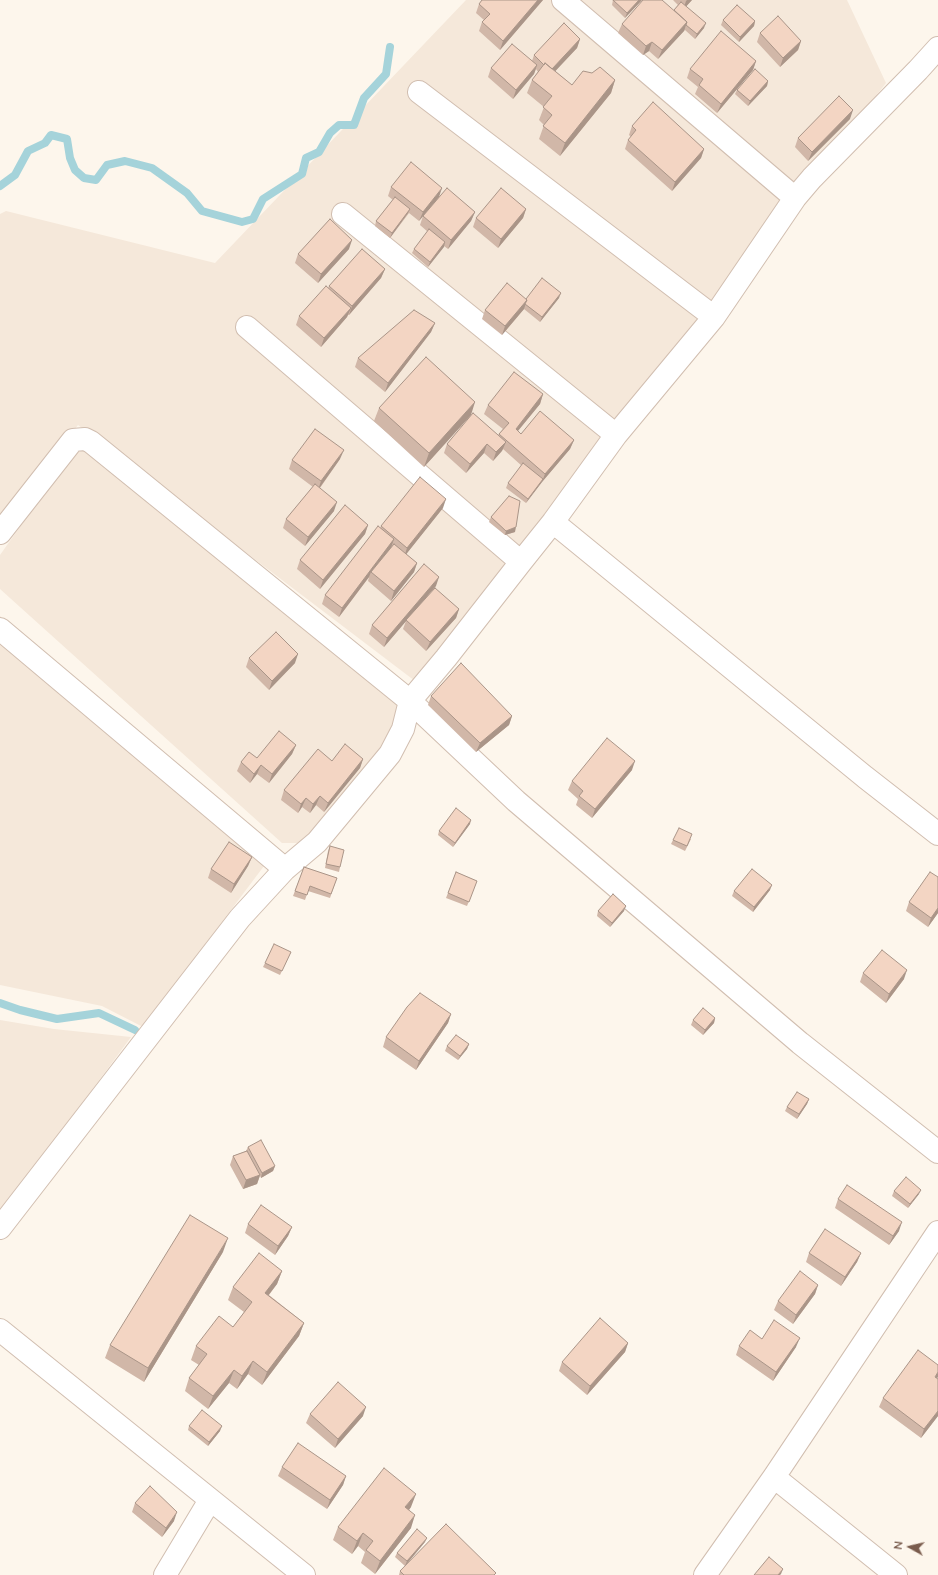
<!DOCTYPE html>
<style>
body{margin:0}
#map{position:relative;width:938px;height:1575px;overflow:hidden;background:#fdf6ec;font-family:Lato,sans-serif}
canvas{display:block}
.north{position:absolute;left:890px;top:1527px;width:40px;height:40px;-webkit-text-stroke:3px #fffaf3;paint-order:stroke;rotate:278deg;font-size:11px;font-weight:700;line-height:16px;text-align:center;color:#7a5c4d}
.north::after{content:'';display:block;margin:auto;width:14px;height:18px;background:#7a5c4d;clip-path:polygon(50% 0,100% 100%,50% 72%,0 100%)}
</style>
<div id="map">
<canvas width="938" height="1575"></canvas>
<div class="north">N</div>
</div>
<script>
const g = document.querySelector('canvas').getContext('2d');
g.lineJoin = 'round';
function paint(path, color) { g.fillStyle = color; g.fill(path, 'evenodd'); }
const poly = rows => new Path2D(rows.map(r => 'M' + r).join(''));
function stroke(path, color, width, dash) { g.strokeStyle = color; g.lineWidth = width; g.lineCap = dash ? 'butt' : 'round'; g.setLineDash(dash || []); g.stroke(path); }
paint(poly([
 [466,0,847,0,886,83,415,681,78,425,0,528,0,214,6,211,215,263],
 [80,442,404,699,390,742,307,843,282,843,0,589,0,555],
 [0,616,273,854,143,1027,102,1006,0,985],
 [0,1020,54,1029,131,1037,0,1215]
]), '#f5e8da');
stroke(poly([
 [0,186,15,175,28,151,45,143,51,135,67,139,70,158,75,170,84,178,96,180,107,165,125,161,152,168,187,193,202,211,242,222,253,219,263,199,302,174,306,158,319,152,330,133,339,125,354,125,364,98,386,74,390,47],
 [0,1003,20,1010,57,1019,99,1013,135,1030]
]), '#a5d3da', 8);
const minor = poly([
 [563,0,795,198],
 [419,92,714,317],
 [343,214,616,435],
 [247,327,521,562],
 [553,522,865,777,938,834],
 [0,533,73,440,85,439,91,442,410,701,516,801,800,1043,938,1152],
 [0,629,285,869],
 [0,1228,240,918,285,869,317,842,390,754,403,729,410,701,446,658,521,562,553,522,616,435,714,317,795,198,812,178,918,70,938,48],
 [0,1330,304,1575],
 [774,1477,896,1575],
 [165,1575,210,1500],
 [705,1575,774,1477,938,1232]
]);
stroke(minor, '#d1beb0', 24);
stroke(minor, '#fff', 22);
paint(poly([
 [482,0,543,0,500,50,479,31,482,22,484,20,476,13,479,4],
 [613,0,642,0,625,18,612,5],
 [673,0,692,0,686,6,704,28,695,39,685,30,684,31,658,59,649,51,643,55,618,33,622,24,674,10,678,5],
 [723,20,755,21,754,26,739,42,721,25],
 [760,33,801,41,798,50,780,67,757,42],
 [580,39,577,48,555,71,572,85,615,80,611,93,560,156,539,139,544,125,539,120,544,107,527,93,532,80,538,72,536,69,534,74,513,99,488,77,491,68,532,61,534,55],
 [756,61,753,70,717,113,695,94,698,87,687,78,690,69],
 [768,81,767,86,748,106,735,94,737,90],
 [850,119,808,161,795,147,798,138],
 [632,126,704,149,701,158,672,191,625,149,628,140,631,137,629,135],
 [391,187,439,197,419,221,409,213,390,238,375,226,376,221,393,200,388,196],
 [526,209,523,218,498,248,473,227,476,218],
 [475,212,471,221,448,249,444,246,428,267,412,253,414,249,428,232,420,225,423,216],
 [349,249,318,283,295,263,298,254],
 [385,269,381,278,349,315,348,315,347,317,321,347,296,325,299,316,328,288,329,286],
 [559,298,540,322,524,309,502,335,482,319,485,310,526,299],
 [435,323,431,332,385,392,355,367,358,358],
 [543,394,540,404,518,431,521,434,574,440,570,449,542,482,526,503,506,488,508,483,522,466,503,449,493,461,484,453,466,473,444,453,447,444,498,435,503,429,484,414,488,405],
 [379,408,471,415,424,467,374,421],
 [340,459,320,488,334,511,305,546,283,528,286,519,313,487,289,469,292,460],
 [443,508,406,554,417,563,414,572,391,601,368,581,369,577,339,617,322,604,325,595,380,528,381,526],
 [491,517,515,532,505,535,489,522],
 [368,525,365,534,320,589,297,569,300,560],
 [436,586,417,607,459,609,456,618,426,651,403,629,406,621,384,647,369,634,372,625],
 [249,658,295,663,269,690,246,667],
 [431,696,512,716,509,725,476,752,428,705],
 [296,745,292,754,269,783,257,774,250,783,237,771,241,762,257,758],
 [363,759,360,768,324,812,316,805,310,813,302,807,298,813,281,800,284,790,332,761],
 [632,770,592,818,576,805,578,799,568,790,572,781],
 [470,824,453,847,438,835,439,831],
 [691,839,685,851,671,844,673,840],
 [330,846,340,867,339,872,325,868,328,851],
 [252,857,248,866,231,893,208,878,211,869],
 [304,867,337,878,330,898,308,891,305,900,293,896],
 [456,872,477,881,467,906,446,898],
 [938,877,938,913,928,927,906,911,909,902],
 [770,890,753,912,732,896,734,891],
 [598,911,624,911,610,927,597,916],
 [291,952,280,975,263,967,265,963],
 [863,973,904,979,886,1003,860,982],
 [451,1014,448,1023,416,1070,383,1047,386,1037],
 [715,1018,714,1023,703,1035,691,1025,693,1020],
 [469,1044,467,1049,458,1060,445,1051,447,1046],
 [809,1099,807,1104,797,1119,785,1111,787,1107],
 [248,1147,275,1166,273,1171,261,1178,260,1176,257,1184,243,1189,230,1165,233,1156,246,1151],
 [894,1191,919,1194,908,1208,892,1196],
 [838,1199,899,1231,889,1245,835,1208],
 [248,1224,292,1227,288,1236,275,1255,245,1233],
 [223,1252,144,1382,105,1358,110,1345],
 [809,1253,861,1253,857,1262,841,1286,806,1262],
 [282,1271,277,1284,269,1295,304,1323,299,1336,262,1385,248,1374,237,1389,229,1383,208,1409,185,1391,189,1378,199,1365,191,1360,196,1346,233,1327,244,1312,228,1300,233,1287],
 [818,1285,815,1294,793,1324,774,1310,778,1301],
 [762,1339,796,1347,773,1381,736,1355,739,1346],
 [628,1343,625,1352,587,1395,559,1371,562,1362],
 [937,1378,938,1416,921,1438,879,1407,883,1398],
 [310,1414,363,1416,335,1448,306,1423],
 [189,1426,220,1431,208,1446,188,1430],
 [282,1467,346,1476,343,1485,327,1509,278,1476],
 [135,1503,174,1521,162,1537,132,1512],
 [411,1507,409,1510,411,1528,375,1574,361,1563,365,1552,358,1546,352,1554,333,1540,338,1527],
 [425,1542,405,1566,395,1557,397,1553],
 [400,1571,495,1575,399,1575]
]), '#d1b7a8');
paint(poly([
 [538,0,543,0,500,50,503,41],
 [639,0,642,0,625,18,627,13],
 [687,0,692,0,683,10,686,1],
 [755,21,754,26,739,42,740,37],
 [687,22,684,31,658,59,662,50],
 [706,23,704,28,695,39,697,34],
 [580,39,577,48,547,80,550,71],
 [801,41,798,50,780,67,783,58],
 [652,42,649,51,643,55,646,46],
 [756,61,753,70,717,113,721,104],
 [537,65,534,74,513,99,516,90],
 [615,80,611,93,560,156,565,143],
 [768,81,767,86,748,106,750,101],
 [853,110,850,119,808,161,812,152],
 [704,149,701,158,672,191,675,182],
 [442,188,439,197,419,221,423,212],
 [410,209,408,213,390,238,392,233],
 [526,209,523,218,498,248,501,239],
 [475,212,471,221,448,249,451,240],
 [352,240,349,249,318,283,321,274],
 [445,242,444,247,428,267,430,262],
 [385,269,381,278,349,315,352,306],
 [561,293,559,298,540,322,542,317],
 [527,300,524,309,502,335,505,326],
 [351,308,347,317,321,347,324,338],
 [435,323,431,332,385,392,388,383],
 [543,394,540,404,512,438,516,429],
 [475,402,471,415,424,467,429,453],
 [574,440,570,449,542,482,526,503,528,499,543,479,545,474],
 [506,442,502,451,493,461,496,452],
 [487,444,484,453,466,473,470,464],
 [344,450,340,459,318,490,321,481],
 [446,499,443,508,404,557,407,548],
 [337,502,334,511,305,546,308,537],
 [368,525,365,534,320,589,323,580],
 [516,527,515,532,505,535,506,531],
 [394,539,391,548,371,572,369,577,339,617,342,608],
 [417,563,414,572,391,601,394,591],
 [439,577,436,586,384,647,387,638],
 [459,609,456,618,426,651,430,642],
 [298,654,295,663,269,690,272,681],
 [512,716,509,725,476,752,480,743],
 [296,745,292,754,269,783,272,774],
 [363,759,360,768,324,812,328,803],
 [635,761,632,770,592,818,595,809],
 [261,765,257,774,250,783,254,774],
 [320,796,316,805,310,813,313,804],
 [306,798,302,807,298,813,301,804],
 [471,820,470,824,453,847,455,843],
 [252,857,248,866,231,893,234,884],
 [772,885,770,890,753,912,754,907],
 [626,906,624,911,610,927,612,923],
 [938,908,938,913,928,927,931,918],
 [907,970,904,979,886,1003,889,994],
 [451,1014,448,1023,416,1070,419,1061],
 [715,1018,714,1023,703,1035,705,1030],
 [469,1044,467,1049,458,1060,460,1056],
 [809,1099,807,1104,797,1119,799,1114],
 [275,1166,273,1171,261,1178,262,1173],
 [260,1175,257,1184,243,1189,246,1180],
 [921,1190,919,1194,908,1208,910,1204],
 [902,1222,899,1231,889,1245,893,1236],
 [292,1227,288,1236,275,1255,278,1246],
 [228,1238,223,1252,144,1382,148,1368],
 [861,1253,857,1262,841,1286,845,1277],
 [282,1271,277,1284,260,1306,265,1293],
 [818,1285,815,1294,793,1324,796,1315],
 [304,1323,299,1336,262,1385,267,1372],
 [800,1338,796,1347,773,1381,776,1372],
 [628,1343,625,1352,587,1395,590,1386],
 [253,1361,248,1374,237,1389,242,1376],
 [234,1370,229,1383,208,1409,213,1396],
 [938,1372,938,1377,932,1386,935,1377],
 [366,1407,363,1416,335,1448,338,1439],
 [938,1411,938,1416,921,1438,924,1429],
 [222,1426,220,1431,208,1446,209,1442],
 [346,1476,343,1485,327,1509,330,1500],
 [416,1494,411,1507,401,1521,405,1507],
 [177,1512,174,1521,162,1537,166,1528],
 [415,1515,411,1528,375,1574,380,1561],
 [363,1533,358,1546,352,1554,357,1541],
 [427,1538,425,1542,405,1566,407,1561],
 [783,1569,781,1574,780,1575,778,1575]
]), '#aa9588');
const building = poly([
 [482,0,538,0,503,41,482,22,490,14,479,4,482,0],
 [613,0,639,0,627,13,613,0],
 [643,0,662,0,687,22,662,50,652,42,646,46,622,24,643,0],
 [681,2,706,23,697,34,686,25,687,22,674,10,681,2],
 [737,5,755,21,740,37,723,20,737,5],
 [778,16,801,41,783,58,760,33,778,16],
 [564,23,580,39,552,69,545,63,544,65,534,55,564,23],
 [721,31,756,61,721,104,699,85,703,79,690,69,721,31],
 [512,44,537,65,516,90,491,68,512,44],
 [545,63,572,85,583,71,592,73,600,67,615,80,565,143,543,126,552,115,543,107,552,96,532,80,545,63],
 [755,69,768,81,750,101,737,90,755,69],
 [839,96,853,110,812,152,798,138,839,96],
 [653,102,704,149,675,182,628,140,636,130,632,126,653,102],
 [411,162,442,188,423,212,391,187,411,162],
 [447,188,475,212,451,240,423,216,447,188],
 [501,188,526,209,501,239,476,218,501,188],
 [395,197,410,209,392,233,376,221,395,197],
 [330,219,352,240,321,274,298,254,330,219],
 [429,229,445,242,430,262,414,249,429,229],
 [362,249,385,269,352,306,329,286,362,249],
 [542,278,561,293,542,317,525,304,527,300,526,299,542,278],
 [507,283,527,300,505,326,485,310,507,283],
 [326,286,351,308,324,338,299,316,326,286],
 [414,310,435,323,388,383,358,358,414,310],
 [426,357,475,402,429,453,379,408,426,357],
 [514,372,543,394,516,429,521,434,540,411,574,440,545,474,499,434,509,423,488,405,514,372],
 [473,413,506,442,496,452,487,444,470,464,447,444,473,413],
 [315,429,344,450,321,481,292,460,315,429],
 [523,463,543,479,528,499,508,483,523,463],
 [420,477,446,499,407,548,381,526,420,477],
 [315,484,337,502,308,537,286,519,315,484],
 [509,496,520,501,516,527,506,531,491,517,509,496],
 [345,505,368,525,323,580,300,560,345,505],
 [378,526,394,539,342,608,325,595,378,526],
 [394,544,417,563,394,591,371,572,394,544],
 [424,564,439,577,387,638,372,625,424,564],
 [435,588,459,609,430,642,406,620,435,588],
 [276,632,298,654,272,681,249,658,276,632],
 [461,663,512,716,480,743,431,696,461,663],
 [279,731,296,745,272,774,261,765,254,774,241,762,249,752,257,758,279,731],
 [607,738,635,761,595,809,579,796,583,791,572,781,607,738],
 [345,744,363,759,328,803,320,796,313,804,306,798,301,804,284,790,318,749,332,761,345,744],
 [456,808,471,820,455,843,439,831,456,808],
 [679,828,692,834,687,846,673,840,679,828],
 [229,842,252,857,234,884,211,869,229,842],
 [330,846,344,850,340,867,326,864,330,846],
 [304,867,337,878,331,894,310,886,307,895,295,891,304,867],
 [752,869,772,885,754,907,734,891,752,869],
 [456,872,477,881,469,902,448,893,456,872],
 [930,872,938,877,938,908,931,918,909,902,930,872],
 [613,894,626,906,612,923,598,911,613,894],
 [274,944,291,952,282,971,265,963,274,944],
 [882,950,907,970,889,994,863,973,882,950],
 [420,993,451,1014,419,1061,386,1037,407,1007,420,993],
 [703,1008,715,1018,705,1030,693,1020,703,1008],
 [456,1035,469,1044,460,1056,447,1046,456,1035],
 [797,1092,809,1099,799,1114,787,1107,797,1092],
 [261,1140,275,1166,262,1173,248,1147,261,1140],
 [247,1151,260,1175,246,1180,233,1156,247,1151],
 [906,1177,921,1190,910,1204,894,1191,906,1177],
 [847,1185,902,1222,893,1236,838,1199,847,1185],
 [261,1205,292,1227,278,1246,248,1224,261,1205],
 [190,1215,228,1238,148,1368,110,1345,190,1215],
 [825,1229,861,1253,845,1277,809,1253,825,1229],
 [259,1253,282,1271,265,1293,304,1323,267,1372,253,1361,242,1376,234,1370,213,1396,189,1378,207,1354,196,1346,219,1316,233,1327,252,1302,233,1287,259,1253],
 [800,1271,818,1285,796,1315,778,1301,800,1271],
 [600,1318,628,1343,590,1386,562,1362,600,1318],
 [774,1320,800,1338,776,1372,739,1346,750,1330,762,1339,774,1320],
 [918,1350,938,1365,938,1372,935,1377,938,1379,938,1411,924,1429,883,1398,918,1350],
 [338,1382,366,1407,338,1439,310,1414,338,1382],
 [202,1410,222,1426,209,1442,189,1426,202,1410],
 [298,1443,346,1476,330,1500,282,1467,298,1443],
 [384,1468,416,1494,405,1507,415,1515,380,1561,366,1550,373,1541,363,1533,357,1541,338,1527,384,1468],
 [150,1486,177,1512,166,1528,135,1503,150,1486],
 [446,1524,496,1573,494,1575,404,1575,400,1571,446,1524],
 [417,1529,427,1538,407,1561,397,1553,417,1529],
 [769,1557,783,1569,778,1575,754,1575,769,1557]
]);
paint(building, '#f3d5c3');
stroke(building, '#aa9588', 1);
</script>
